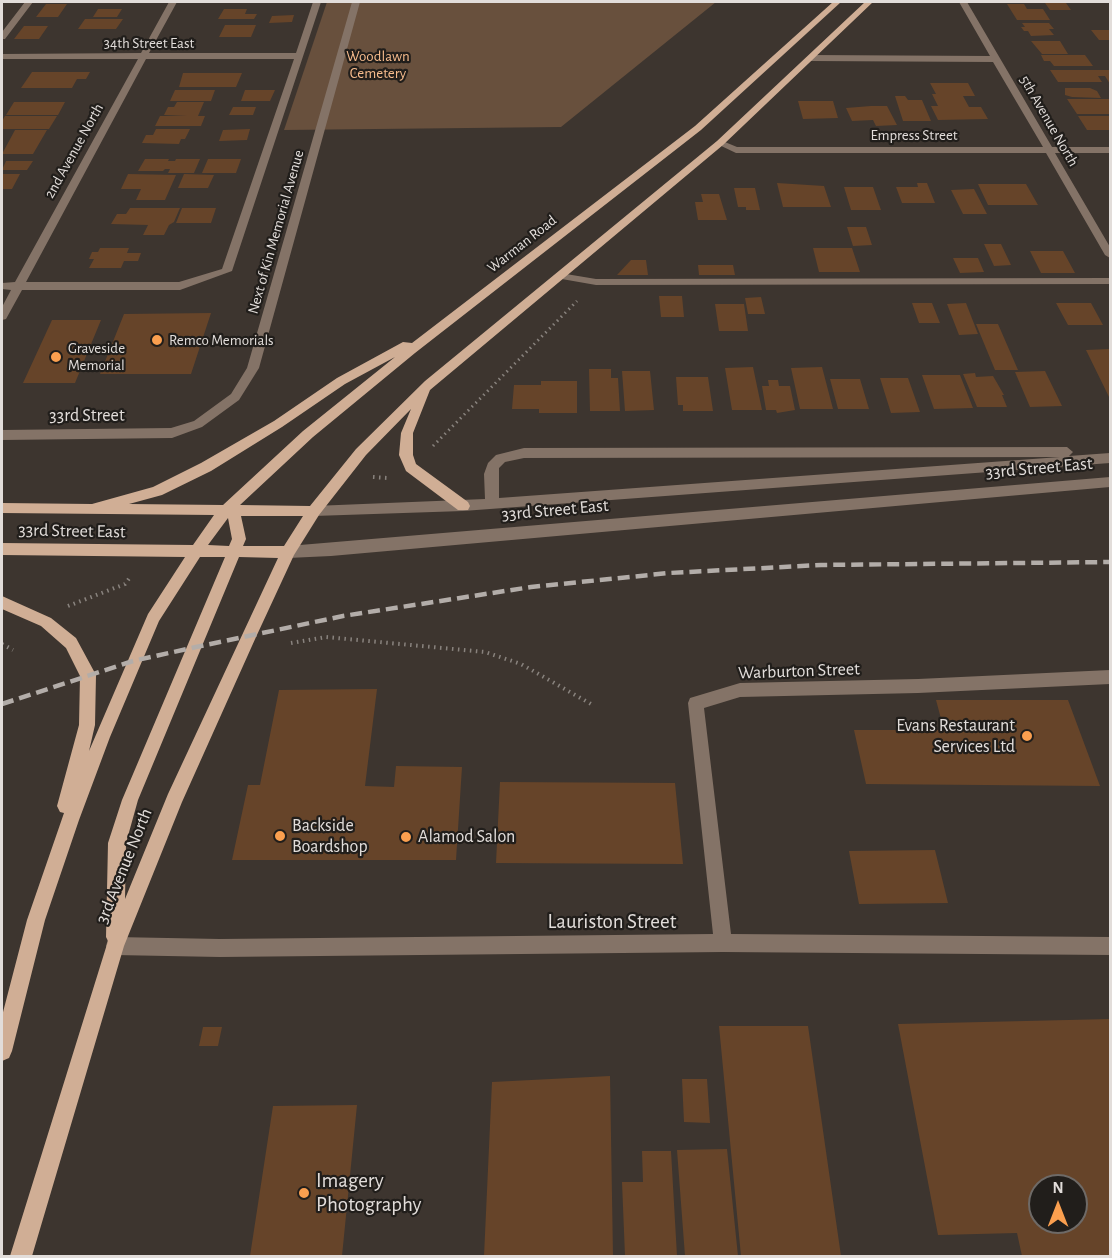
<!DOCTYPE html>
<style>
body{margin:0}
#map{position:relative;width:1112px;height:1258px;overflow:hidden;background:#3d352f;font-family:"Alegreya Sans",sans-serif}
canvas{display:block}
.frame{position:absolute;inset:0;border:3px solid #e2ddda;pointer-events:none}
.north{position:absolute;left:1028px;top:1174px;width:60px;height:60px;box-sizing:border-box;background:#211e1b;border:2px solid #6e6a67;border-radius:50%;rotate:0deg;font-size:16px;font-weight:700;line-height:24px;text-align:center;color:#e2ddda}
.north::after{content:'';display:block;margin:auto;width:21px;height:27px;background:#fa9f4f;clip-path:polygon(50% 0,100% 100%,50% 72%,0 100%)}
</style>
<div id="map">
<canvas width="1112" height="1258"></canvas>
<div class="frame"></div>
<div class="north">N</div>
</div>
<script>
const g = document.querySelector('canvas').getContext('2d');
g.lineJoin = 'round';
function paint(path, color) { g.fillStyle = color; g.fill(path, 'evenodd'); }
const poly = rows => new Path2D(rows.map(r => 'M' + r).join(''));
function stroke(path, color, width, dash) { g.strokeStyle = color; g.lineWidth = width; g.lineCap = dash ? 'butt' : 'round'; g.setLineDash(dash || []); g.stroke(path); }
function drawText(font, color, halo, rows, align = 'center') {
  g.font = font + ' "Alegreya Sans",sans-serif'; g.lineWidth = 4.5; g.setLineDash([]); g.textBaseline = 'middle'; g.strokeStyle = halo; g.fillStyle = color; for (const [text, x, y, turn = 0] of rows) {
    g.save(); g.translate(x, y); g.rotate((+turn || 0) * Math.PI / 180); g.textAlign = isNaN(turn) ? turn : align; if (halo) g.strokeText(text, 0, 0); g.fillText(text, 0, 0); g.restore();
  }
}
paint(poly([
 [327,2,716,2,561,127,284,130]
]), '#68503d');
paint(poly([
 [1045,3,1066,3,1071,10,1050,10],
 [46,4,67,4,58,17,36,17],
 [1007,4,1024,4,1027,9,1043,9,1050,20,1017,20],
 [98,9,122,9,117,17,93,17],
 [224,9,247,9,245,14,257,14,254,19,218,19],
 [294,15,292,22,269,23,272,16],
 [85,19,123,19,116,29,78,29],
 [1022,23,1049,23,1054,29,1049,29,1054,35,1031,36,1028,31,1024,31,1021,27,1025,27],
 [225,25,256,25,251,37,219,37],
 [24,26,48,26,39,39,14,39],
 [1091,30,1110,30,1110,40,1099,40],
 [1031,41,1060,41,1068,54,1042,54],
 [1041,55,1085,55,1093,66,1054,66,1050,61,1044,61],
 [1050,70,1109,70,1110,84,1105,76,1098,76,1102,82,1058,82],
 [32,72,90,72,86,79,77,79,72,88,21,88],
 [183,73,242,73,236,87,179,87],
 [930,83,968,83,975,96,963,96,969,107,981,107,988,119,938,120,931,106,938,106,932,94,936,94],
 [1065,88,1090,88,1097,91,1101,98,1072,97,1065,95],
 [175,90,215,90,211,101,170,101],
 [245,90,275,90,270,101,241,101],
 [895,96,905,96,908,100,922,100,931,121,903,121],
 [1067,99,1110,99,1110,114,1077,114],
 [798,101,833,101,838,118,803,119],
 [14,102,65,102,58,115,6,115],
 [177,102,204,102,198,116,205,116,201,126,155,126,160,116,187,116,164,115,168,107,174,107],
 [871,106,887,106,897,125,876,126,873,120,852,121,846,108],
 [233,107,256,107,253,115,229,115],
 [5,116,57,116,49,129,2,129,2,121],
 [1078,116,1110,116,1110,130,1087,130],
 [156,129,190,129,185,139,181,139,179,144,142,143,146,135,153,135],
 [250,129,247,140,219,141,223,130],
 [15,130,47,130,33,154,2,154],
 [145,159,169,159,168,161,175,161,176,159,200,159,194,173,168,173,170,169,165,169,163,171,138,171],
 [208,159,241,159,236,173,202,173],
 [6,161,33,161,27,170,2,170],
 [2,174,20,174,12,189,2,189],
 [128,174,176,175,165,200,136,200,141,189,121,189],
 [184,174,214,175,208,188,178,188],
 [777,183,824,186,831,207,783,207],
 [917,183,927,183,935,203,902,203,896,187,918,187],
 [978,184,1026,184,1038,205,988,205],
 [844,187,873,187,881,210,851,210],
 [734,188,755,188,760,210,746,210,746,207,738,207],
 [974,189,987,214,963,214,951,190],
 [701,194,719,194,727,220,698,220,695,202,703,202],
 [130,208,180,208,174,222,169,225,164,235,143,235,148,225,111,224,117,214,126,214],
 [182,208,216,208,211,223,176,223],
 [847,227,866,227,872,245,853,246],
 [984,244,1001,244,1011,265,994,266],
 [100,248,129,248,127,253,141,253,138,261,124,261,121,268,89,268,94,259,89,259,92,252,98,252],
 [813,248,852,248,860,272,819,272],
 [1030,251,1063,251,1075,273,1041,273],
 [953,258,978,258,984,272,960,273],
 [631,260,646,260,648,275,617,275],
 [698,265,733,265,735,275,699,275],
 [659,296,682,296,684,317,661,317],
 [761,297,765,314,748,314,745,298],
 [912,303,932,303,940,323,919,323],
 [966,303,978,334,959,335,947,304],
 [1056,303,1091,303,1103,325,1068,325],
 [715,304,744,304,748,331,719,331],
 [211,313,191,374,100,374,124,314],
 [52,320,101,320,75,383,23,383],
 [976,324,998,324,1018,370,995,370],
 [1110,349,1110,399,1086,350],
 [753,367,762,410,732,410,725,368],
 [822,367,833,409,800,409,791,368],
 [589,369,611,369,611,378,618,378,620,411,590,411],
 [622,371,650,371,654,410,625,411],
 [1045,371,1062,406,1030,407,1015,372],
 [975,373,976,377,993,376,1004,395,1002,395,1007,407,977,407,963,374],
 [922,375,960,375,973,408,934,409],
 [676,377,708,377,713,411,683,411,683,405,678,405],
 [880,378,908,378,920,412,891,413],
 [830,379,860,379,869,409,838,409],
 [768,380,778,380,779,386,790,386,795,410,777,413,776,410,766,410,762,386,769,386],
 [541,381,577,381,577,413,539,413,539,409,512,409,514,385,541,385],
 [377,689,365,786,394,787,396,766,462,767,456,860,232,860,248,785,260,785,279,690],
 [936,700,1068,700,1100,786,866,784,854,730,944,730],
 [500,782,675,783,683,864,496,863],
 [935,850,948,903,859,904,849,851],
 [1110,1019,1110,1256,1022,1256,1017,1233,938,1235,898,1024],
 [1040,1186,1076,1186,1076,1222,1040,1222],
 [719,1026,808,1026,841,1256,741,1256],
 [203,1027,222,1027,218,1046,199,1046],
 [610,1076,613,1256,484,1256,492,1082],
 [682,1079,707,1079,710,1123,684,1122],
 [357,1105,342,1256,250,1256,273,1106],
 [727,1149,738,1256,685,1256,677,1150],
 [642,1151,671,1151,677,1256,625,1256,622,1182,643,1182]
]), '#664429');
stroke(poly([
 [433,446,577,301]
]), '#89837e', 3, [1.5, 4]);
stroke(poly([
 [373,477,388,478],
 [68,606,125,584,131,576],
 [291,643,326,637,485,652,521,664,591,704],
 [2,644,13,650]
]), '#89837e', 4, [1.5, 4.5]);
paint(poly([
 [25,2,33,2,5,39,2,39,2,32,25,2],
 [169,2,177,2,149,53,296,53,313,2,321,2,232,271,180,290,22,290,6,319,2,320,2,307,11,290,2,289,2,283,15,282,138,59,2,59,2,54,141,53,169,2],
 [146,59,294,59,222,269,179,282,26,282,146,59],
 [352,2,360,2,259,368,239,400,202,427,172,438,2,440,2,430,171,428,194,421,231,394,247,368,352,2],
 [959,2,967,2,1052,147,1110,147,1110,153,1055,153,1110,247,1110,258,1105,255,1046,153,736,153,715,143,720,140,737,147,1043,147,993,62,810,61,806,58,810,55,990,56,959,2],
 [560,273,596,279,1110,278,1110,284,596,285,556,278,556,274,560,273],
 [1067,447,1073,452,1069,456,1110,453,1110,463,463,511,314,516,307,511,314,506,485,499,484,474,488,463,496,455,524,448,1067,447],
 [1060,457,499,498,499,468,505,462,524,458,1060,457],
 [1110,477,1110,487,331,556,288,558,283,556,281,552,283,548,288,546,1110,477],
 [1110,670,1110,684,918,693,740,697,704,708,731,934,1110,937,1110,955,723,952,220,957,115,955,108,953,106,946,108,939,115,937,220,939,713,934,688,703,690,698,740,683,918,679,1110,670]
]), '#847367');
paint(poly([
 [833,2,841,2,701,130,415,353,313,437,240,505,310,506,356,449,425,381,717,141,865,2,873,2,723,145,430,390,413,433,413,455,416,464,468,502,470,506,468,510,458,510,406,471,399,455,401,433,411,409,366,455,319,515,294,555,256,637,182,802,124,946,32,1256,10,1256,108,941,106,937,108,843,122,800,225,557,200,557,159,621,110,737,79,820,45,920,12,1051,9,1058,2,1061,2,1016,27,920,64,813,60,812,57,806,79,725,80,676,66,648,41,626,2,609,2,596,51,618,76,638,96,675,95,725,89,751,148,614,185,557,2,555,2,543,193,545,214,515,2,513,2,503,92,504,153,487,201,463,274,421,337,378,403,342,412,343,695,126,833,2],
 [395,357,303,431,223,505,129,504,162,495,211,471,282,427,345,384,395,357],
 [241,516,303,516,284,546,243,546,246,539,241,516],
 [228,518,232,539,229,546,208,545,228,518],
 [239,557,278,558,168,794,125,899,126,843,138,800,239,557]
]), '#d0ae95');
stroke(poly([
 [2,704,133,661,196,647,343,616,531,587,669,573,821,565,1110,562]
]), '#b3ada9', 4.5, [12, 6]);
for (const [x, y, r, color] of [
 [157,340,6,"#fa9f4f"],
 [56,357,6,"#fa9f4f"],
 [1027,736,6,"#fa9f4f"],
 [280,836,6,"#fa9f4f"],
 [406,837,6,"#fa9f4f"],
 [304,1193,6,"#fa9f4f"]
]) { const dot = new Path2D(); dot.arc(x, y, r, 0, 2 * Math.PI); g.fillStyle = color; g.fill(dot); stroke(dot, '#211e1b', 2); }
drawText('15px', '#e2ddda', '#211e1b', [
 ["34th Street East",149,43],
 ["5th Avenue North",1049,121,60],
 ["Empress Street",914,135],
 ["2nd Avenue North",74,151,-61],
 ["Next of Kin Memorial Avenue",276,232,-74],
 ["Warman Road",522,244,-38]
]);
drawText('15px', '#f7bc8d', '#211e1b', [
 ["Woodlawn",378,56],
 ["Cemetery",378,73]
]);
drawText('15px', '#e2ddda', '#211e1b', [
 ["Remco Memorials",169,340],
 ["Graveside",68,348],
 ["Memorial",68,365]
], 'left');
drawText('18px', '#e2ddda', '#211e1b', [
 ["33rd Street",87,416],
 ["33rd Street East",1039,468,-5],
 ["33rd Street East",555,510,-5],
 ["33rd Street East",72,531,1],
 ["Warburton Street",799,671,-2],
 ["3rd Avenue North",124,866,-68]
]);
drawText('18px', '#e2ddda', '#211e1b', [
 ["Evans Restaurant",1015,726,"right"],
 ["Services Ltd",1015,747,"right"],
 ["Backside",292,826],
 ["Boardshop",292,847],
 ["Alamod Salon",418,837]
], 'left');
drawText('21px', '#e2ddda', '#211e1b', [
 ["Lauriston Street",612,922]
]);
drawText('21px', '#e2ddda', '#211e1b', [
 ["Imagery",316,1181],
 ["Photography",316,1205]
], 'left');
</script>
